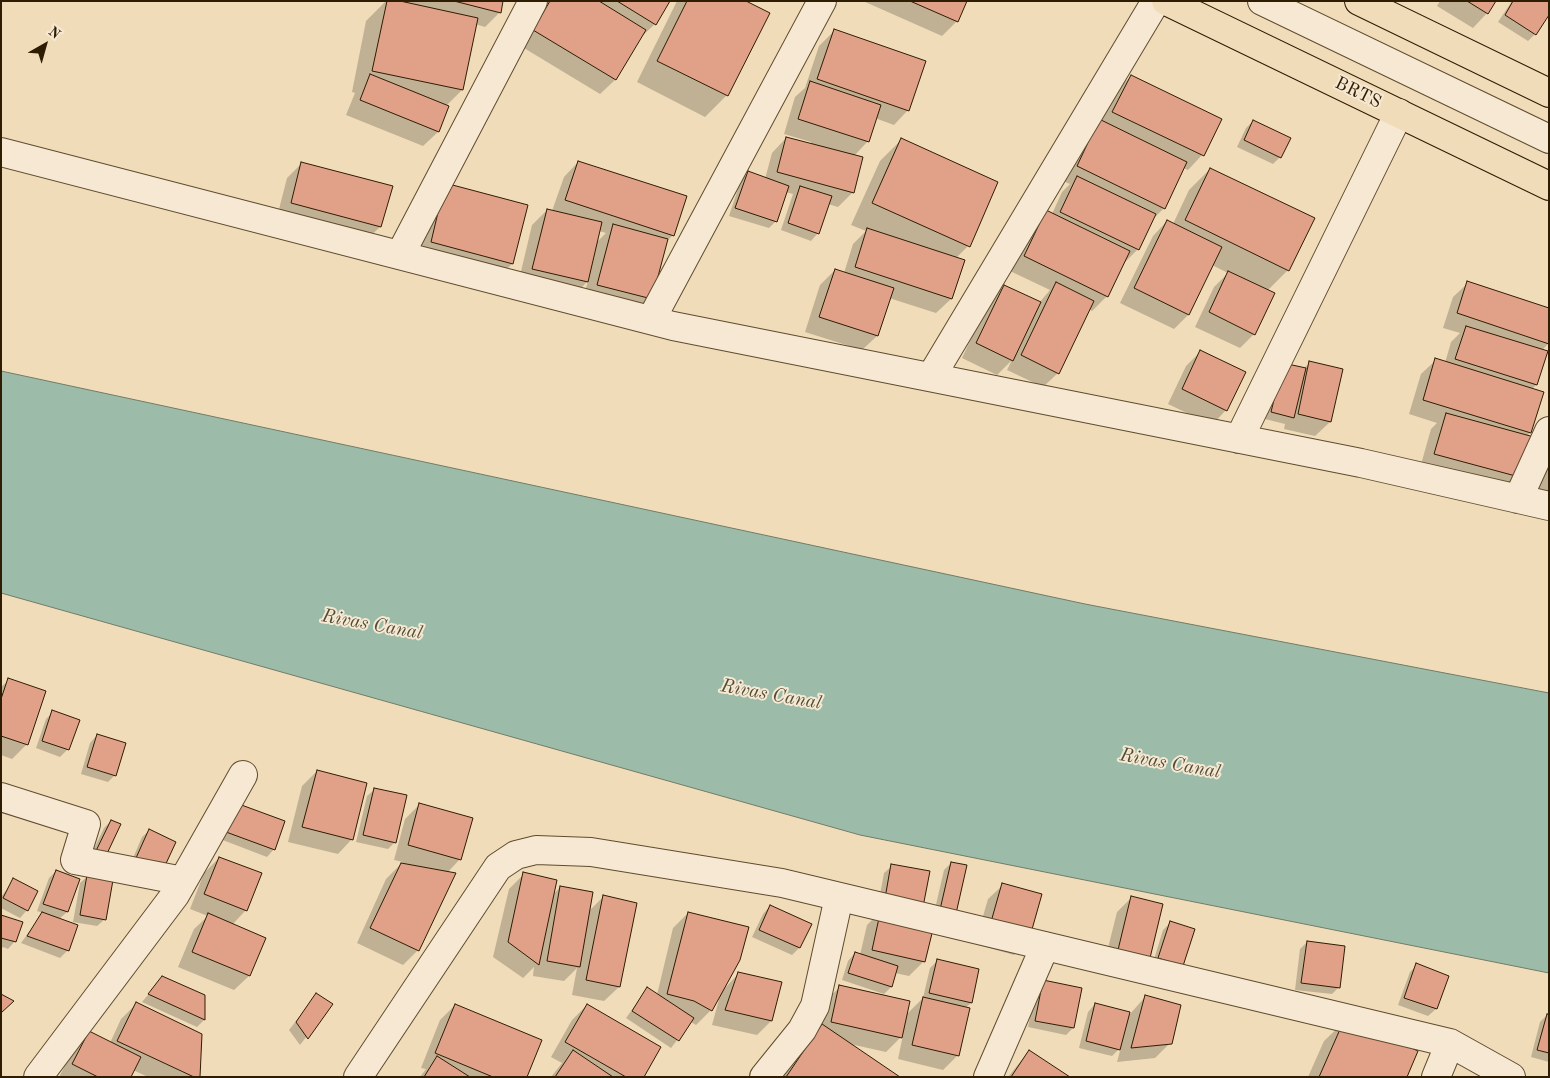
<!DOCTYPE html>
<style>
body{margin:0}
#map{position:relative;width:1550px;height:1078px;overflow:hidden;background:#f1dcb9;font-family:"Old Standard TT",serif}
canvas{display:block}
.frame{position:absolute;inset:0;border:2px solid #2e1c03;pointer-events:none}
.north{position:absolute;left:20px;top:20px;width:50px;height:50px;-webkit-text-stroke:4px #f6e8d2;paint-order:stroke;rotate:38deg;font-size:14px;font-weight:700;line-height:20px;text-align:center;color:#2e1c03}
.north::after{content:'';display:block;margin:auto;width:18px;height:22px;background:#2e1c03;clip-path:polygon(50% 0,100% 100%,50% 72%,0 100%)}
</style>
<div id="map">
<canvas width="1550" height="1078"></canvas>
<div class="frame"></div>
<div class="north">N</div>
</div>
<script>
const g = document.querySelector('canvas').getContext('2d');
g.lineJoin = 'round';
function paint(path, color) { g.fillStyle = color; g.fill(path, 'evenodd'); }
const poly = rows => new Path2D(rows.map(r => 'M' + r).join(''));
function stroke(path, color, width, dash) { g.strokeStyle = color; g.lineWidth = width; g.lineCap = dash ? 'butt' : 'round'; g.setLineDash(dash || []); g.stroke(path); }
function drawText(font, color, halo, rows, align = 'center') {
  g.font = font + ' "Old Standard TT",serif'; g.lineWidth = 4; g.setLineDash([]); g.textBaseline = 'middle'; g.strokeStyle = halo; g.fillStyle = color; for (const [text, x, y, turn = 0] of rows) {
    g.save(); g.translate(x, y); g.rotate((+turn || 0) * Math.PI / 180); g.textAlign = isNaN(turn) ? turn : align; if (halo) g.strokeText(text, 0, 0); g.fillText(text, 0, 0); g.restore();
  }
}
const water = poly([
 [1,371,1085,604,1549,693,1549,973,860,835,1,593,1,371]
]);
paint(water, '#9cbca9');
stroke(water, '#707c67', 1);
paint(poly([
 [386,1,405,4,406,1,502,1,500,12,485,27,475,24,462,90,446,106,448,106,438,132,423,146,346,115,355,93,352,92,366,21],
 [546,1,669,1,655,24,640,38,615,80,600,94,519,45],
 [677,1,747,1,768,14,727,95,705,117,637,82],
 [863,1,966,1,957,21,942,36],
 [1440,1,1495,1,1487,13,1473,28,1437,6],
 [1512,1,1549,1,1535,34,1528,41,1498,22],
 [834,31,908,110,894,125,875,118,868,141,854,156,853,192,838,207,828,204,818,233,811,241,781,230,793,194,785,192,776,221,769,228,729,216,741,180,748,173,765,179,772,153,786,138,811,144,811,142,784,134,795,97,805,88,819,46],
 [1131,76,1202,155,1188,170,1183,168,1164,208,1153,219,1138,249,1123,264,1107,296,1092,311,1089,309,1058,373,1043,387,1007,370,1012,360,997,375,962,358,989,301,1004,286,1039,303,1050,290,1010,271,1046,211,1052,214,1062,192,1070,184,1063,181,1085,135,1101,122,1116,91],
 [1253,121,1280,157,1273,164,1237,147,1246,128],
 [901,140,968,246,956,258,951,299,936,313,889,298,877,336,862,350,805,332,820,285,835,270,844,273,853,244,866,231,851,225,880,161],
 [578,162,673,235,665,243,651,299,636,313,583,299,588,281,572,297,518,284,532,225,547,210,552,211,564,177],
 [599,231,606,233,596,243],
 [302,163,380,227,365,241,277,217,287,178],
 [1210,169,1288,270,1267,291,1254,334,1240,348,1195,327,1214,287,1228,273,1212,265,1188,315,1174,329,1120,303,1153,236,1167,221,1173,224,1189,190],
 [431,200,512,264,497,278,417,257],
 [1468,283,1549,343,1541,351,1546,352,1536,385,1532,389,1530,433,1526,437,1532,438,1507,492,1420,468,1431,429,1437,423,1409,414,1421,374,1436,360,1445,363,1451,342,1460,333,1443,328,1453,297],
 [1200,352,1226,410,1212,425,1168,404,1186,366],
 [1310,363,1330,422,1315,436,1284,429,1285,424,1265,419,1276,372,1303,369],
 [1549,446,1549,495,1533,489],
 [9,680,27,744,12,759,1,755,1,687],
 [53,712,68,749,60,757,36,748,46,719],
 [97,735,115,775,108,782,81,774,90,743],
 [317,771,352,839,338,854,288,842,302,786],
 [375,789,395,842,388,849,356,842,367,796],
 [420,804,460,859,447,873,418,950,403,965,357,943,386,879,403,862,394,860,405,819],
 [229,812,274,849,267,857,220,839],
 [111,821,119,825,87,863,104,828],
 [150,830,175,842,130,865,142,837],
 [219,858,246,910,232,925,264,938,249,976,234,990,178,967,194,929,208,916,190,909,204,873],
 [951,863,965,866,934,922,924,961,909,976,895,973,891,987,884,994,842,980,848,961,855,953,860,955,867,925,880,912,877,911,884,873,892,866,921,911,932,922,944,870],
 [56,871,67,912,59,919,68,950,60,958,21,943,43,913,37,911,49,878],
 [524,874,553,895,560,887,588,912,603,897,619,987,604,1001,572,995,577,968,564,981,533,976,534,967,523,978,493,957,509,889],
 [88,876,105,919,97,926,73,922,80,883],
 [14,880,27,910,20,918,1,908,1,897],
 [1003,885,1028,940,1014,955,975,944,988,899],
 [1131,898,1162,905,1104,964,1117,912],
 [770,906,810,924,799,948,792,955,752,937,763,914],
 [688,913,725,988,739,973,771,1021,757,1035,712,1025,721,992,711,1010,696,1025,691,1022,671,1048,626,1018,647,989,657,995,673,928],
 [1,917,15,941,8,949,3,947,1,949],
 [1170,923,1182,966,1152,966,1163,930],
 [1307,942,1339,987,1332,994,1295,990,1300,949],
 [937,961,971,1003,965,1008,958,1055,943,1070,898,1059,903,1035,886,1052,850,1044,898,1077,780,1077,800,1047,819,1029,825,1001,840,987,906,1015,923,998,930,968],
 [1417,965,1447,976,1436,1009,1428,1016,1398,1005,1410,972],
 [162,978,204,996,204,1020,197,1027,142,1002],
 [1036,988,1081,989,1073,1028,1066,1035,1028,1027],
 [317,994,331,1005,300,1045,289,1030],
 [1145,997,1170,1043,1155,1058,1117,1062,1121,1047,1112,1056,1079,1048,1088,1012,1095,1004,1130,1014],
 [136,1004,199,1077,148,1077,133,1070,130,1077,59,1077,75,1047,89,1032,110,1043,121,1019],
 [455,1005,526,1077,420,1077,426,1069,421,1068,440,1020],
 [587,1005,643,1077,551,1077,562,1063,551,1057,572,1020],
 [1547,1015,1549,1016,1549,1062,1531,1057,1540,1022],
 [1346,1020,1406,1077,1308,1077,1324,1041],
 [1029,1051,1068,1077,1008,1077]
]), '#0003');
const building = poly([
 [387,1,400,1,478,18,463,90,372,71,387,1],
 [454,1,503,1,501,13,454,1],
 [550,1,599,1,646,30,616,80,533,30,550,1],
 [617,1,670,1,656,25,617,1],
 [687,1,746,1,770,13,728,96,657,61,687,1],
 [910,1,967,1,958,22,910,1],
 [1467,1,1496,1,1488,14,1467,1],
 [1513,1,1549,1,1549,15,1536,35,1505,15,1513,1],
 [834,29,926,61,909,111,817,79,834,29],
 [370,74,449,106,439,132,360,100,370,74],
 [1131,75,1222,119,1204,156,1112,112,1131,75],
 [810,81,881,105,869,142,798,119,810,81],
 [1099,119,1187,162,1165,209,1077,166,1099,119],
 [1253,120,1291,138,1281,158,1244,140,1253,120],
 [786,137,863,157,854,193,777,172,786,137],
 [901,138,998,182,970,247,872,203,901,138],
 [578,161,687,196,674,236,565,200,578,161],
 [301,162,393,186,381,227,291,203,301,162],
 [1210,168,1315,218,1289,271,1185,220,1210,168],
 [748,171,789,186,777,222,735,208,748,171],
 [1077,176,1156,214,1139,250,1060,212,1077,176],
 [445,183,528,205,513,264,431,242,445,183],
 [800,186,832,196,819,234,788,223,800,186],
 [547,209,602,222,588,282,532,269,547,209],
 [1046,210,1130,251,1108,297,1024,256,1046,210],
 [1167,220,1222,247,1189,315,1134,288,1167,220],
 [613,224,668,239,652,299,597,285,613,224],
 [867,228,965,260,952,299,855,267,867,228],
 [835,269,894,288,878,336,819,317,835,269],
 [1228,271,1275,293,1255,335,1209,312,1228,271],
 [1467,281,1549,308,1549,344,1457,313,1467,281],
 [1056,282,1094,301,1059,374,1021,355,1056,282],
 [1004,285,1041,302,1013,361,976,343,1004,285],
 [1466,326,1548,351,1537,385,1455,359,1466,326],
 [1200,350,1246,372,1227,411,1182,389,1200,350],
 [1435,358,1544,392,1531,433,1423,400,1435,358],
 [1309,361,1343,369,1331,422,1298,414,1309,361],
 [1283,363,1306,368,1294,418,1271,412,1283,363],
 [1446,413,1534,437,1523,478,1434,454,1446,413],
 [8,678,46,691,28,745,1,736,1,699,8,678],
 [52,710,80,720,69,750,42,741,52,710],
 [97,734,126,743,116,776,87,767,97,734],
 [317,770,367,783,353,840,302,827,317,770],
 [374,788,407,795,396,843,363,835,374,788],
 [236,803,285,821,275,850,226,832,236,803],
 [419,803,473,818,461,860,408,845,419,803],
 [111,820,121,824,104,860,94,855,111,820],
 [149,829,176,842,163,870,136,858,149,829],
 [219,857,262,873,247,911,204,894,219,857],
 [951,862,967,865,955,918,939,914,951,862],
 [401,863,456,873,419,951,370,928,401,863],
 [891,864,930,871,922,912,884,904,891,864],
 [56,870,80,879,68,912,43,904,56,870],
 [523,872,557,880,539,965,508,942,523,872],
 [87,875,113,880,106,920,80,915,87,875],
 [13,878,38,891,28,911,3,898,13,878],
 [1002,883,1042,894,1029,940,989,929,1002,883],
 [560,886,593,892,580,967,547,961,560,886],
 [603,895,637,903,620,987,586,980,603,895],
 [1131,896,1163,904,1150,958,1118,950,1131,896],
 [770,905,812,924,800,948,759,930,770,905],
 [881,909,935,921,925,962,872,950,881,909],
 [42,912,78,925,69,951,27,936,42,912],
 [688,912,749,927,740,960,712,1011,694,1001,667,994,688,912],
 [208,913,266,938,250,976,192,952,208,913],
 [1,915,23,922,16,942,1,938,1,915],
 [1170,921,1195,929,1183,966,1158,958,1170,921],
 [1307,941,1345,946,1340,988,1301,983,1307,941],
 [855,952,898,966,892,987,848,973,855,952],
 [937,959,979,969,972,1003,929,993,937,959],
 [1416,963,1449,976,1437,1009,1404,998,1416,963],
 [738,972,782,982,772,1021,725,1010,738,972],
 [162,976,205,995,205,1020,148,994,162,976],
 [1043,980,1082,988,1074,1028,1035,1021,1043,980],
 [839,985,910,1001,902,1038,831,1022,839,985],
 [647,987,694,1018,679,1041,632,1011,647,987],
 [316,993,333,1004,308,1039,296,1022,316,993],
 [1,994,14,1001,1,1013,1,994],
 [1145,995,1181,1005,1172,1044,1131,1048,1145,995],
 [923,997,970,1008,959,1056,912,1045,923,997],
 [136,1002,202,1034,200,1077,194,1077,117,1041,136,1002],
 [1095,1003,1130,1012,1120,1050,1086,1041,1095,1003],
 [455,1004,542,1040,527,1077,493,1077,435,1053,455,1004],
 [587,1004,661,1047,644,1077,626,1077,565,1042,587,1004],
 [1547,1014,1549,1014,1549,1053,1537,1050,1547,1014],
 [1345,1018,1418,1051,1407,1077,1319,1077,1345,1018],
 [822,1024,900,1077,786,1077,822,1024],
 [89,1031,141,1057,131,1077,98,1077,72,1064,89,1031],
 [573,1050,613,1077,555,1077,573,1050],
 [1029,1050,1070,1077,1011,1077,1029,1050],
 [437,1056,470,1077,424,1077,437,1056]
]);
paint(building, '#e1a189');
stroke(building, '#2e1c03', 1);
const minor = poly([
 [1262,1,1549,139],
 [1,152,673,326,1361,463,1549,506],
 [400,255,533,1],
 [651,320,822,1],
 [931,377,1156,1],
 [1239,439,1399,113],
 [1518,499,1549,431],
 [1,797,86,824,75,860,183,881],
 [38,1077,175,895,243,775],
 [358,1077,498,867,516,855,536,850,591,852,782,883,1450,1043],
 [764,1077,802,1030,815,1006,839,897],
 [988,1077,1045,946],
 [1436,1077,1450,1043,1511,1077]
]);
const major = poly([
 [1166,1,1549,186],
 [1359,1,1549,93]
]);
stroke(minor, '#5f4c30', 30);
stroke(major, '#2e1c03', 30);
stroke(minor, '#f6e8d2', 28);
stroke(major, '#f1dcb9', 28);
drawText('18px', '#2e1c03', '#f6e8d2', [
 ["BRTS",1358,93,26]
]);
drawText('italic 19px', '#4f4c35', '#f6e8d2', [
 ["Rivas Canal",372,625,10],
 ["Rivas Canal",771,695,10],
 ["Rivas Canal",1170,764,10]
]);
</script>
